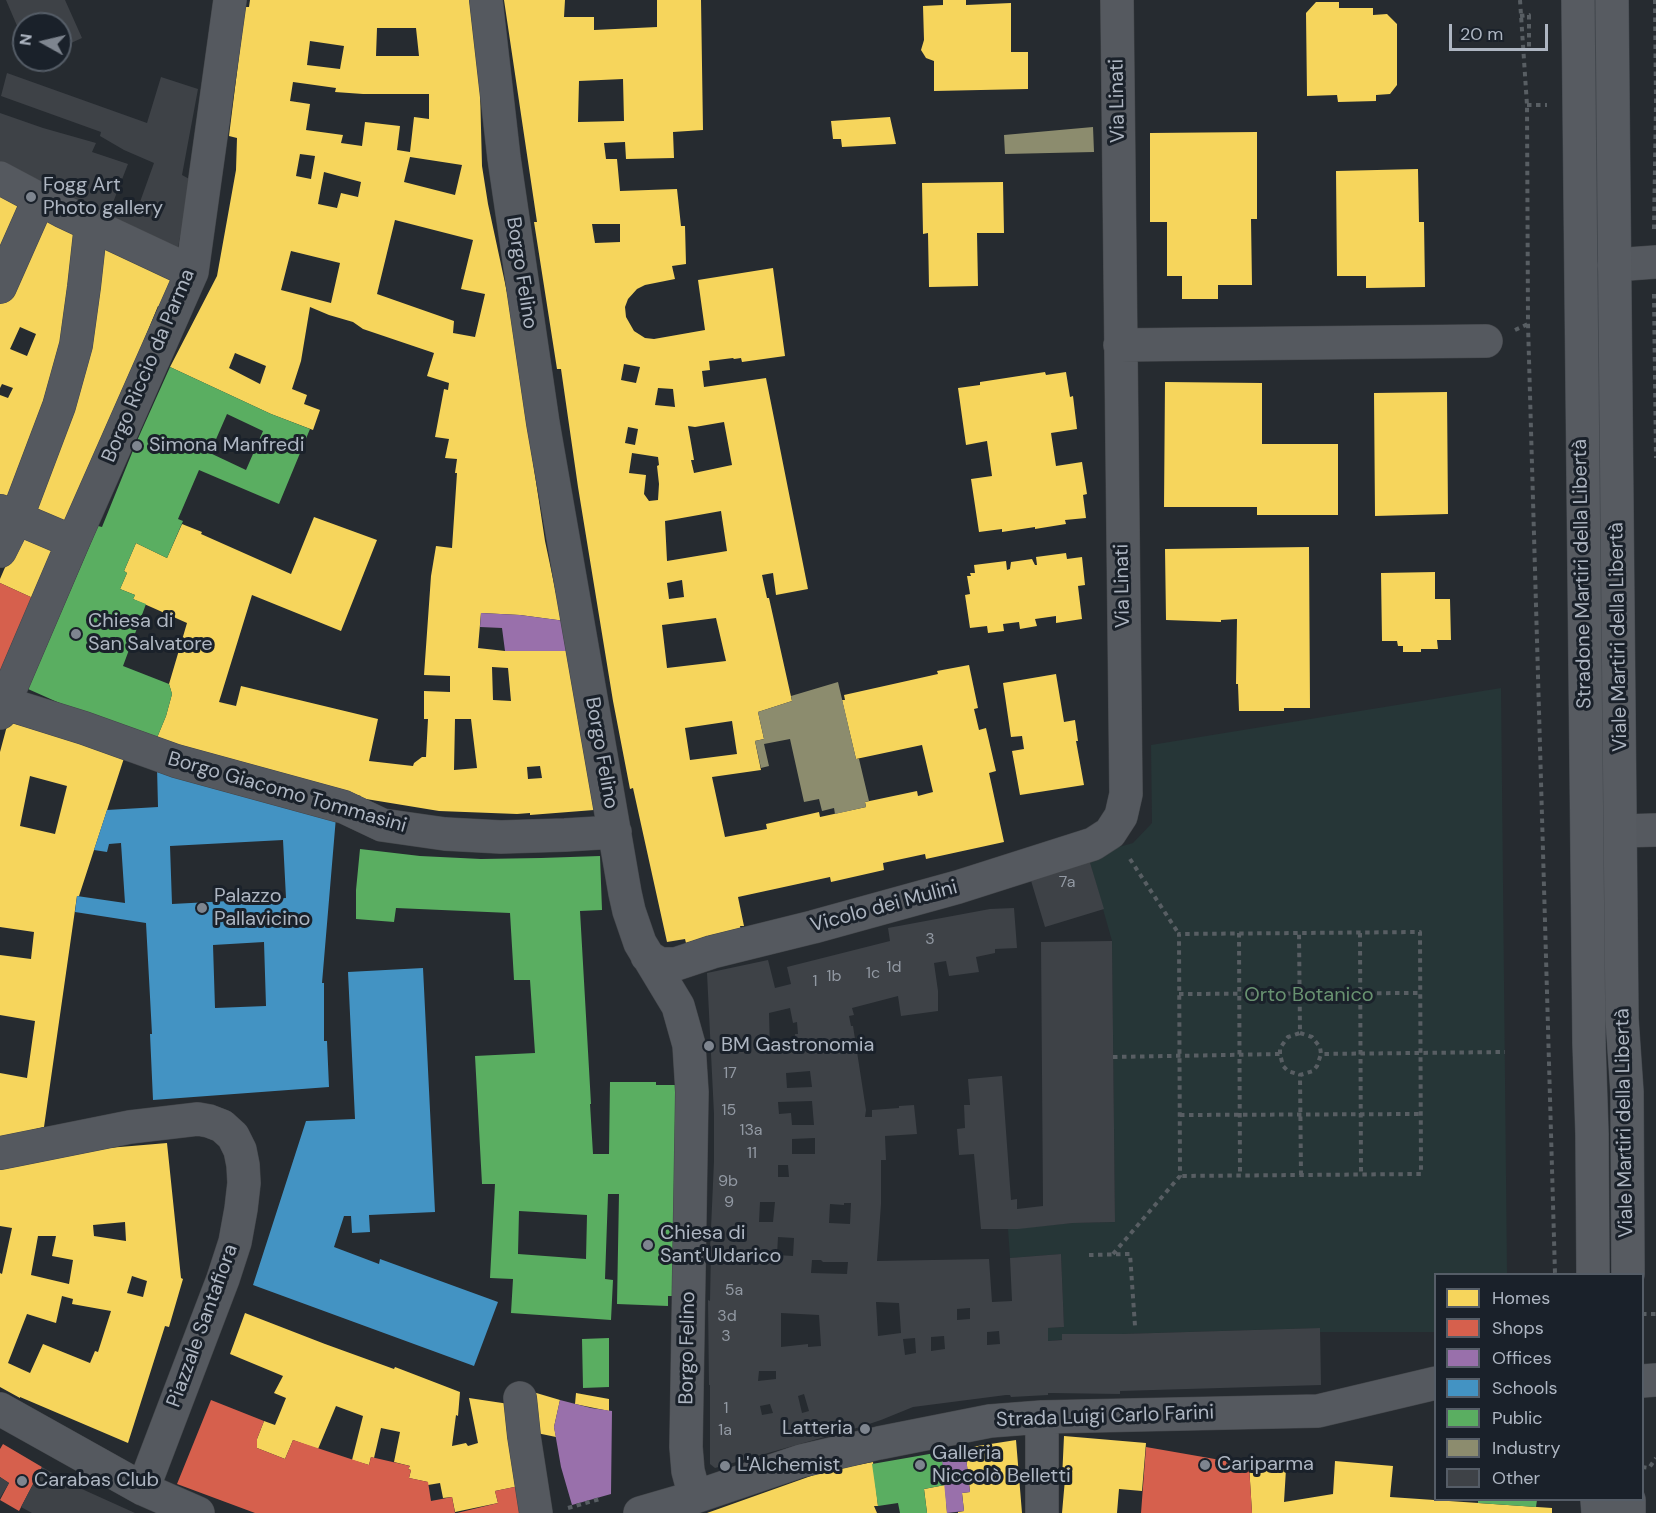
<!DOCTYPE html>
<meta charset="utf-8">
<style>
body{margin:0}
#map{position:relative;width:1656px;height:1513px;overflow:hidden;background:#262b30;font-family:"DM Sans",sans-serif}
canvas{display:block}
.legend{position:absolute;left:1434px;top:1273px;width:210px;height:228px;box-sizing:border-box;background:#1a212a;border:2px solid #555d67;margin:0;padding:8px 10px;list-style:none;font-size:18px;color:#aeb6c2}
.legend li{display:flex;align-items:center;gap:12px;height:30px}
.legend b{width:30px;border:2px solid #555d67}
.north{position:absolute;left:12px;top:12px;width:60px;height:60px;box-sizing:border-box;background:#1a212a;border:2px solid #555d67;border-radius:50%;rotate:278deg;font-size:16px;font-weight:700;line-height:24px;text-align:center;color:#aeb6c2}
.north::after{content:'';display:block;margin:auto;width:21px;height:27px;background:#7e858f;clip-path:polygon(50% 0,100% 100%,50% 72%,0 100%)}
.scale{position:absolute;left:1449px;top:24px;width:99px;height:27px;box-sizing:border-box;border:3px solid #aeb6c2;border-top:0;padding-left:8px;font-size:18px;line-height:21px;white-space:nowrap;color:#aeb6c2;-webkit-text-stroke:4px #1a212a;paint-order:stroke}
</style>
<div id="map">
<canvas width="1656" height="1513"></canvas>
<ul class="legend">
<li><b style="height:16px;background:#f6d55c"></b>Homes</li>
<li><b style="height:16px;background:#d6604d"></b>Shops</li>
<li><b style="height:16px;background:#9970ab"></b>Offices</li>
<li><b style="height:16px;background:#4393c3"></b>Schools</li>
<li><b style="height:16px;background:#5aae61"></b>Public</li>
<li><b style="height:16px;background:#8c8c6e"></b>Industry</li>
<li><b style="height:16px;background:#3e4247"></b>Other</li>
</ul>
<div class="north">N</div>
<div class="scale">20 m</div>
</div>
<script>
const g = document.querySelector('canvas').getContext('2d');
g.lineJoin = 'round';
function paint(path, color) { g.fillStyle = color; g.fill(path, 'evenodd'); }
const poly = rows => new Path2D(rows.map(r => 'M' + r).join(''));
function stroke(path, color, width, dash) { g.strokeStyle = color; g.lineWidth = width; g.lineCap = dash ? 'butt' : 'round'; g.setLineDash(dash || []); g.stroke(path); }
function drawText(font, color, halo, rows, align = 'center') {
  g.font = font + ' "DM Sans",sans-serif'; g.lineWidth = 6; g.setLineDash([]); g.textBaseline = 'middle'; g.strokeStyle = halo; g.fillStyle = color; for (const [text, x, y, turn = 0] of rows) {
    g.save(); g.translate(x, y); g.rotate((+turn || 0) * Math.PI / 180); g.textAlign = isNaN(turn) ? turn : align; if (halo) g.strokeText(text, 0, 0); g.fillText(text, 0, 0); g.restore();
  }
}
paint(poly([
 [1501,688,1507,1274,1436,1274,1435,1332,1320,1332,1319,1328,1122,1334,1048,1341,1048,1328,1064,1327,1061,1254,1010,1258,1008,1229,1073,1223,1115,1222,1112,941,1088,856,1133,843,1152,823,1151,745]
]), '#263637');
paint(poly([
 [250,0,470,0,480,90,482,166,488,204,508,297,545,541,556,593,565,621,520,615,481,613,478,648,505,651,569,651,594,810,530,815,530,813,517,814,439,811,360,798,361,796,154,745,166,716,172,694,169,684,187,623,133,599,135,595,120,589,127,573,124,571,136,543,167,558,182,524,202,532,201,534,291,574,314,517,377,540,341,631,252,595,219,702,236,706,241,686,378,719,369,761,413,766,414,763,422,757,426,757,428,719,424,719,424,691,450,692,450,676,424,675,431,576,436,546,452,548,457,473,455,473,457,459,445,458,449,439,435,437,444,389,448,390,449,383,427,376,434,353,363,329,353,322,329,315,310,307,301,361,292,389,307,395,304,404,320,410,313,430,271,414,170,367,217,276,236,170,237,138,229,136,245,7,249,7],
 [377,28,416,28,419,56,376,56],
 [310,41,344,46,340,69,307,65],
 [293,82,336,88,335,92,363,94,429,94,429,119,414,117,410,152,397,150,400,126,365,122,362,146,341,143,343,135,306,130,310,104,290,101],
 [300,154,315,156,311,179,296,176],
 [410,157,462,165,455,195,404,182],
 [324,172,361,182,358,197,341,193,337,208,318,204],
 [395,220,473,240,461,289,485,294,475,337,453,333,454,321,377,294],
 [291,251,340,263,331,303,281,290],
 [235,353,266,366,260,384,229,368],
 [492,667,508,668,511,701,493,700],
 [455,719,471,719,477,768,454,770],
 [540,766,542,778,528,779,527,767],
 [504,0,565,0,564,17,594,17,594,30,657,27,657,0,701,0,703,130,673,132,674,158,626,159,625,142,604,143,606,159,617,159,620,191,677,189,681,226,685,226,686,264,672,266,675,279,645,285,637,289,628,299,625,307,626,317,634,331,645,338,654,339,705,330,698,280,773,268,785,356,742,362,741,358,734,359,733,358,709,361,710,370,702,371,704,387,766,378,808,589,776,595,773,573,762,575,767,598,769,598,792,701,758,712,764,739,755,741,761,770,712,777,725,837,767,829,766,824,819,812,820,817,866,807,865,802,917,791,918,796,933,792,922,745,856,759,842,700,845,700,844,695,938,674,937,671,969,665,978,708,974,709,979,730,986,728,996,771,989,773,1004,842,926,859,925,854,883,863,884,870,831,882,830,877,738,897,744,926,740,926,741,930,686,943,685,939,667,942,633,788,630,789,613,701,578,487,561,369,557,369,534,222,537,222],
 [623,79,624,121,578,122,579,81],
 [592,224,620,224,620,242,595,243],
 [624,364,640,367,636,383,621,380],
 [658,388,673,389,675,407,655,405],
 [724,422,732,465,694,473,691,460,694,460,688,426,695,427],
 [628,427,638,429,635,445,625,443],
 [632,453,658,457,659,465,657,466,659,484,658,500,649,501,644,494,646,475,629,473],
 [721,511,727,551,667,561,665,521],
 [682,580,684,597,669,599,667,583],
 [716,618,726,661,667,668,662,625],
 [732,721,737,754,690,760,685,728],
 [943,0,966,0,966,5,1011,3,1011,52,1028,52,1028,89,934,91,934,61,926,58,921,50,924,40,923,6,943,5],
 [1316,2,1339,2,1339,8,1373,8,1373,15,1387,14,1397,24,1397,85,1390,94,1376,95,1376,101,1338,102,1337,95,1307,96,1306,13],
 [890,117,896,144,842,147,841,139,833,139,831,121],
 [1257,132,1257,219,1251,219,1252,285,1218,285,1218,299,1182,299,1182,276,1167,276,1167,222,1150,222,1150,133],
 [1418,169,1419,222,1424,222,1425,287,1366,288,1366,276,1337,276,1336,171],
 [1003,182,1004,233,977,233,978,286,929,287,928,233,923,234,922,183],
 [0,186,30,203,0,270],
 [41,213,81,231,73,303,11,508,0,504,0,395,8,398,13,388,2,384,0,388,0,304],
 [20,327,36,334,27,356,10,349],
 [99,236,174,274,160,307,158,306,66,531,27,514],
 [1045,372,1046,375,1066,372,1070,397,1073,396,1077,429,1051,433,1056,466,1082,462,1087,494,1083,495,1086,518,1065,520,1066,524,1035,529,1035,527,1002,532,1002,529,979,532,971,479,992,476,987,441,966,445,958,388,980,385,980,382],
 [1165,382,1262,383,1262,444,1338,444,1338,515,1257,515,1257,507,1164,507],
 [1447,392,1448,514,1375,516,1374,393],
 [22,528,58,544,35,599,0,583,0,579],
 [1309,547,1310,708,1284,708,1284,711,1239,711,1238,684,1236,684,1237,619,1221,620,1221,622,1166,620,1165,549],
 [1066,553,1067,559,1082,557,1085,585,1078,586,1082,619,1056,623,1056,616,1035,619,1037,626,1020,629,1019,622,1003,624,1004,631,988,633,987,626,970,628,965,595,970,594,967,576,971,576,970,573,975,573,974,565,1006,561,1007,570,1010,569,1011,562,1032,559,1035,565,1037,565,1036,557],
 [1435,572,1435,599,1450,599,1451,640,1437,640,1438,649,1421,649,1421,652,1403,652,1403,646,1398,646,1397,641,1382,641,1381,573],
 [1056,674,1064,722,1075,720,1078,741,1076,741,1084,785,1020,795,1012,751,1024,749,1022,736,1011,737,1003,683],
 [8,722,126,752,79,896,77,896,44,1127,0,1138,0,1073,27,1078,35,1021,0,1015,0,955,31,959,34,932,0,927,0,752],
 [30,776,67,786,55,834,20,826],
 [167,1143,181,1278,183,1279,169,1327,165,1326,128,1443,20,1397,20,1398,0,1387,0,1273,2,1274,12,1228,0,1226,0,1167,61,1152],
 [125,1222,126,1241,94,1236,93,1225],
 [38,1236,56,1236,52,1256,73,1260,69,1284,31,1275],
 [132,1276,147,1281,143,1297,127,1293],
 [62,1296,73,1299,72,1304,111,1311,98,1352,95,1351,90,1363,43,1344,30,1373,8,1363,27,1314,56,1323],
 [245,1313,325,1344,394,1369,395,1367,460,1392,458,1416,456,1415,452,1446,466,1443,468,1446,478,1443,469,1398,509,1404,524,1485,495,1491,498,1503,455,1512,452,1497,443,1498,440,1483,428,1485,428,1482,409,1478,411,1470,408,1469,410,1466,394,1462,400,1432,381,1428,374,1458,371,1457,369,1465,352,1460,363,1416,336,1406,318,1449,293,1440,285,1459,257,1448,257,1439,264,1421,275,1425,286,1398,274,1393,283,1376,230,1354],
 [533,1392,560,1400,554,1427,556,1437,532,1432],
 [576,1393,609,1399,609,1411,575,1404],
 [1064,1436,1146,1443,1142,1491,1119,1489,1117,1513,1062,1513,1065,1479,1062,1479],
 [1016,1440,1022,1513,958,1513,958,1512,964,1511,962,1493,970,1492,965,1448],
 [1335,1461,1393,1466,1390,1497,1552,1508,1552,1513,1252,1513,1249,1465,1286,1469,1284,1502,1333,1494],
 [873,1462,878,1506,874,1506,877,1513,707,1513,825,1471],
 [945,1485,947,1513,927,1513,924,1489]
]), '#f6d55c');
paint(poly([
 [0,583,35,599,0,675],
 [211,1400,264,1421,257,1439,257,1448,285,1459,293,1440,369,1465,371,1457,410,1466,408,1469,411,1470,409,1478,428,1482,431,1501,452,1497,455,1513,255,1513,177,1484],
 [3,1444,42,1467,19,1511,0,1500,9,1483,0,1477,0,1449],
 [1146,1447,1249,1465,1252,1513,1141,1513],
 [524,1485,529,1513,457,1513,498,1503,495,1491]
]), '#d6604d');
paint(poly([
 [481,613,520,615,565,621,569,651,505,651,502,628,480,627],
 [560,1400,591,1408,612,1411,611,1494,572,1505,561,1467,554,1427],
 [965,1448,970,1492,962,1493,964,1511,947,1513,941,1452]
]), '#9970ab');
paint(poly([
 [157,767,336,817,322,983,324,983,324,1041,327,1041,329,1087,153,1100,150,1034,152,1034,146,923,75,912,77,896,125,903,121,843,109,844,107,852,94,850,107,810,158,807],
 [283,840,286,898,172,904,170,846],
 [264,942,266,1006,215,1008,213,945],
 [423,968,435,1212,369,1215,370,1232,352,1233,351,1216,344,1216,334,1247,379,1264,380,1259,498,1302,474,1366,253,1285,306,1121,355,1119,348,972]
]), '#4393c3');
paint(poly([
 [170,367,271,414,310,429,279,504,199,470,178,519,183,521,167,558,136,543,124,571,127,573,120,589,135,595,133,599,146,604,123,666,169,684,172,694,166,716,154,745,28,689,98,526,102,527,136,443],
 [227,414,263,431,246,470,210,453],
 [360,849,420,856,481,859,541,858,600,856,602,910,580,911,591,1104,590,1104,593,1154,609,1154,610,1082,656,1082,656,1085,681,1085,676,1296,668,1296,668,1306,617,1304,619,1194,608,1194,605,1279,613,1280,611,1320,511,1313,513,1279,490,1278,495,1184,482,1184,475,1056,535,1053,530,980,514,980,510,913,396,908,394,922,356,919,356,890],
 [519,1211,587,1215,586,1259,518,1254],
 [609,1338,609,1387,583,1388,582,1339],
 [941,1452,945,1485,924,1489,927,1513,900,1513,898,1503,878,1506,872,1464],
 [1478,1500,1537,1500,1536,1507,1478,1503]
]), '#5aae61');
paint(poly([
 [1093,127,1094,152,1005,154,1004,135],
 [838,682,856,759,859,759,869,801,865,802,866,807,835,814,834,808,822,811,819,799,804,802,790,739,764,744,769,766,761,768,755,741,764,739,758,712,792,701,791,696]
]), '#8c8c6e');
paint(poly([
 [6,0,65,0,82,38,60,48,60,24,24,24,24,42],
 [7,73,147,123,161,77,198,89,182,175,191,180,175,263,0,175,0,113,43,128,96,143,92,152,128,164,112,205,136,213,154,163,124,150,100,136,101,132,1,96],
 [1088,856,1104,909,1045,927,1029,874],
 [1014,908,1017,948,995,949,995,953,976,957,979,972,949,976,946,961,934,963,938,991,938,1011,901,1016,898,996,852,1008,854,1015,849,1016,851,1026,853,1026,866,1110,865,1117,872,1117,872,1110,899,1108,899,1106,914,1105,917,1134,885,1136,886,1160,881,1160,881,1204,877,1261,989,1259,992,1302,1012,1301,1010,1258,1061,1254,1064,1327,1048,1328,1048,1341,1062,1340,1062,1334,1122,1334,1320,1328,1321,1385,1120,1391,1120,1394,1052,1393,1048,1393,1048,1395,1011,1397,1010,1395,1006,1395,913,1407,881,1420,860,1427,715,1468,710,1464,710,1385,709,1385,708,1300,710,1301,711,1251,710,1251,714,1161,714,1114,707,973,768,960,775,988,791,984,787,967,890,941,888,928,990,909],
 [790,1008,793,1023,797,1022,798,1034,795,1034,797,1052,770,1051,769,1013],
 [810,1071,812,1087,787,1088,786,1073],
 [812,1101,814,1125,792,1125,791,1113,779,1114,778,1102],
 [815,1138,815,1154,792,1154,792,1139],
 [778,1165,788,1165,789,1177,778,1177],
 [760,1202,775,1202,773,1222,759,1222],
 [844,1203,851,1203,850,1224,829,1223,830,1204,844,1205],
 [778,1237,794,1238,793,1256,777,1255],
 [812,1260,821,1260,823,1262,848,1262,847,1274,811,1273],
 [876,1302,899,1303,901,1333,878,1336],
 [970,1308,970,1319,957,1320,957,1309],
 [781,1313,819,1315,821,1346,808,1347,808,1344,781,1347],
 [999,1331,1000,1344,987,1345,987,1332],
 [944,1336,945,1349,931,1351,931,1337],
 [915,1338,916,1353,905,1355,903,1339],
 [759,1371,776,1371,776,1379,758,1381],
 [804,1394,809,1411,802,1413,798,1396],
 [770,1404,773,1413,762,1415,760,1406],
 [1112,941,1115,1222,1073,1223,1018,1229,981,1229,974,1154,959,1155,957,1129,965,1128,964,1105,970,1105,968,1079,1002,1076,1011,1200,1017,1199,1017,1209,1043,1206,1041,942],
 [42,1467,73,1485,135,1513,32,1513,21,1507],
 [0,1477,9,1483,0,1498]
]), '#3e4247');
const minor = poly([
 [486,0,504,158,543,423,625,893,629,911,640,943,678,1006,689,1045,692,1092,686,1447,688,1471,695,1497],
 [0,178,62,211,192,272],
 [1614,265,1656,262],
 [0,287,39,199],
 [1120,345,1486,341],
 [0,511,73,542],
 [0,551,17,517,59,406,76,345,84,287,91,224],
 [4,703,84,728,176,761,344,807,382,825,445,834,501,837,565,835,615,832],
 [0,713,73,542,192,272,230,0],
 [1621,831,1656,830],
 [647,956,660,964,676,964,712,952,813,927,958,887,1093,844,1110,833,1121,816,1126,794,1117,0],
 [0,1153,130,1127,198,1119,209,1121,222,1126,233,1136,240,1150,243,1165,244,1183,241,1209,235,1242,223,1279,143,1489],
 [1642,1381,1656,1380],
 [520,1398,524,1436,536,1513],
 [0,1409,143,1489,198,1513],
 [640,1513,695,1497,801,1461,879,1443,990,1421,1042,1417,1318,1411,1436,1383],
 [1042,1513,1042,1417]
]);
const major = poly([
 [1578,0,1589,1043,1592,1134,1593,1274],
 [1612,0,1622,1019,1627,1092,1628,1274],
 [1597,1500,1598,1513],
 [1629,1500,1629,1513]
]);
stroke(minor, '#44474b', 34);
stroke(major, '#42474d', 34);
stroke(poly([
 [1520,0,1527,105,1528,324,1555,1274],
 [1520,16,1529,15,1529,51],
 [1527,105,1547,105],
 [1654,229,1656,104,1655,0],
 [1654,294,1656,458],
 [1515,330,1528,324],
 [1130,859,1179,934],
 [1239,933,1240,1175],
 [1360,933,1361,1175],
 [1179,994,1420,993],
 [1300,1033,1312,1037,1320,1047,1321,1054,1505,1052],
 [1280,1054,1280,1048,1288,1037,1300,1033,1299,933],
 [1113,1057,1280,1054,1283,1066,1288,1071,1300,1075],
 [1180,1115,1421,1114],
 [1301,1175,1300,1075,1313,1071,1317,1066,1321,1054],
 [1113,1254,1180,1176,1179,934,1420,932,1421,1174,1180,1176],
 [1089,1255,1130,1254,1135,1326],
 [1642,1314,1656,1314],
 [1642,1467,1649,1468,1656,1458],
 [568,1508,600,1499]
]), '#585e63', 4, [4.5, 4.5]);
stroke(minor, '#55595f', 33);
stroke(major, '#575b61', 33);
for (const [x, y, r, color] of [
 [31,197,6,"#7e858f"],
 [137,446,6,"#7e858f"],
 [76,634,6,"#7e858f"],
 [202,908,6,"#7e858f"],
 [709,1046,6,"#7e858f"],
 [648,1245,6,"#7e858f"],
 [865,1429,6,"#7e858f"],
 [920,1465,6,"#7e858f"],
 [1205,1465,6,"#7e858f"],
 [725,1466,6,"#7e858f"],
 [22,1481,6,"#7e858f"]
]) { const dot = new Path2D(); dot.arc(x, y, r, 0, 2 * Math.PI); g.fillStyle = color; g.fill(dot); stroke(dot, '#1a212a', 2); }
drawText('16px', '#9299a3', null, [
 ["7a",1067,883],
 ["3",930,940],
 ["1d",894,968],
 ["1c",873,974],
 ["1b",834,977],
 ["1",815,982],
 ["17",730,1074],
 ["15",729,1111],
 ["13a",751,1131],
 ["11",752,1154],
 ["9b",728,1182],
 ["9",729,1203],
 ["5a",734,1291],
 ["3d",727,1317],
 ["3",726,1337],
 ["1",726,1409],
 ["1a",725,1431]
]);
drawText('20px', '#aeb6c2', '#1a212a', [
 ["Via Linati",1118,101,-91],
 ["Borgo Felino",521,273,81],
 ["Borgo Riccio da Parma",149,366,-67],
 ["Stradone Martiri della Libertà",1583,574,-91],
 ["Via Linati",1123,586,-91],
 ["Viale Martiri della Libertà",1619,637,-91],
 ["Borgo Felino",601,753,80],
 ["Borgo Giacomo Tommasini",287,793,16],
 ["Vicolo dei Mulini",884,907,-15],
 ["Viale Martiri della Libertà",1625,1123,-91],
 ["Piazzale Santafiora",203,1326,-70],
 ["Borgo Felino",688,1348,-89],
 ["Strada Luigi Carlo Farini",1105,1417,-2]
]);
drawText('20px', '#aeb6c2', '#1a212a', [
 ["Fogg Art",43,186],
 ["Photo gallery",43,209],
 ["Simona Manfredi",149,446],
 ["Chiesa di",88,622],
 ["San Salvatore",88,645],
 ["Palazzo",214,897],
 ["Pallavicino",214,920],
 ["BM Gastronomia",721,1046],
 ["Chiesa di",660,1234],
 ["Sant'Uldarico",660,1257],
 ["Latteria",853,1429,"right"],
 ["Galleria",932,1454],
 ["Niccolò Belletti",932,1477],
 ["Cariparma",1217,1465],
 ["L'Alchemist",737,1466],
 ["Carabas Club",34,1481]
], 'left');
drawText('20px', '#689170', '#1a212a', [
 ["Orto Botanico",1309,996]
]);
</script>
